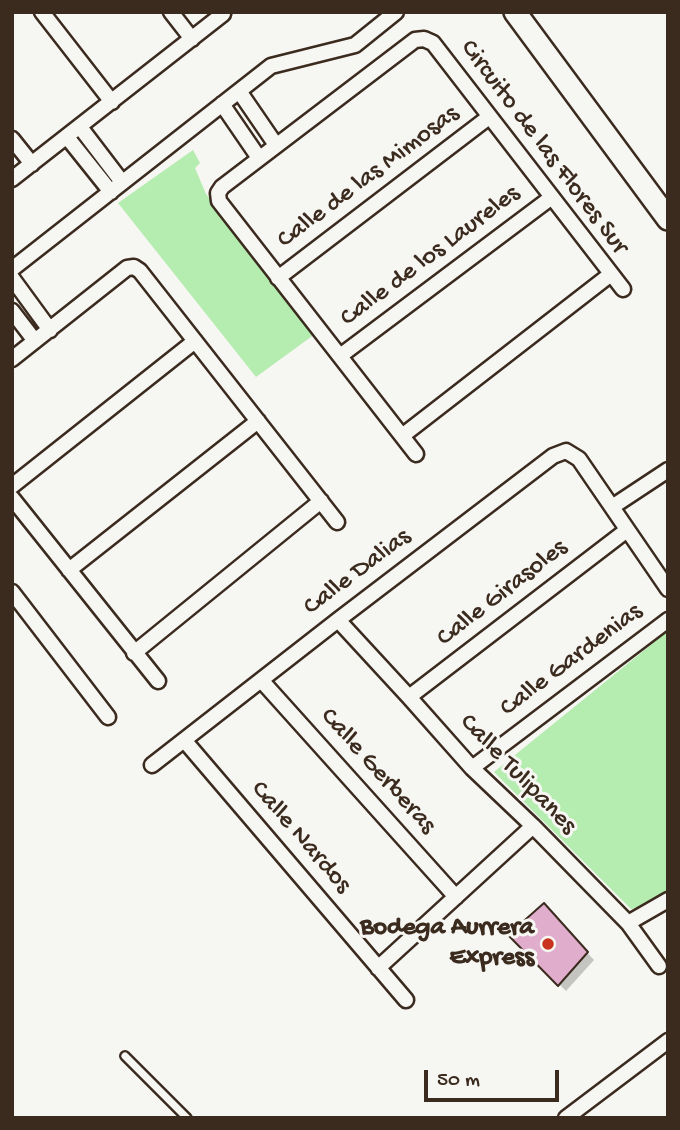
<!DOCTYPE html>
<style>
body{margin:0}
#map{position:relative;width:680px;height:1130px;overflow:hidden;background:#f6f6f2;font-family:"Gochi Hand",sans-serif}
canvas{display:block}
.frame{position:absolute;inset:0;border:14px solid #3b2a1e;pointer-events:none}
.scale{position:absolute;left:424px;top:1070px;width:135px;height:32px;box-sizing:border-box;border:4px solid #3b2a1e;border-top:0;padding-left:9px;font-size:21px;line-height:24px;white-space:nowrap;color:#3b2a1e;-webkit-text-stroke:5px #f6f6f2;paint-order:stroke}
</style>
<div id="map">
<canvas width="680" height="1130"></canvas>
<div class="frame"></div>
<div class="scale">50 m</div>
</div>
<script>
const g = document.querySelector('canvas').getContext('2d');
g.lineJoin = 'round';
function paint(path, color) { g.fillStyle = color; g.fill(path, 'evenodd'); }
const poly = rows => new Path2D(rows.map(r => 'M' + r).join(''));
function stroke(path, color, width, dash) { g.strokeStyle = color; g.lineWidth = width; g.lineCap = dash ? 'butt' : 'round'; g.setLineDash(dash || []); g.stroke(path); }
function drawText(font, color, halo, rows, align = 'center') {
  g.font = font + ' "Gochi Hand",sans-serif'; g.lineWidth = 6; g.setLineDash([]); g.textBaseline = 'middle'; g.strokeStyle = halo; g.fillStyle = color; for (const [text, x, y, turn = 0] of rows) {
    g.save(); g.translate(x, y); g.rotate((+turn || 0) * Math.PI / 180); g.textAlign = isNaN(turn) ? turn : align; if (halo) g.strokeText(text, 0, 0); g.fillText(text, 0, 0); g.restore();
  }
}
paint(poly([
 [193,150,200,163,195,168,206,194,315,334,256,377,118,203],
 [668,631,668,894,644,907,631,909,494,772]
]), '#b5ecaf');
paint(poly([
 [550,913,594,960,566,991,510,935]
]), '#0003');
const building = poly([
 [544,903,588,952,558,986,508,935,544,903]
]);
paint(building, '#e0aecc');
stroke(building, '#3b2a1e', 2);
const lane = poly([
 [125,1056,187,1118]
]);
const street = poly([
 [42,12,112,102],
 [171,12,192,39],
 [239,91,276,145],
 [222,104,259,158],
 [80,127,122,182],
 [67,137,111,192],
 [12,139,32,164],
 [12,179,223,14],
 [12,269,271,66,355,45,396,12],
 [12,278,50,330],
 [278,278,489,117],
 [12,311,35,341],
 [340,356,552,197],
 [12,359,127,268,134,267,140,271,337,522],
 [402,436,611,274],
 [416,454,219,201,218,193,222,187,415,40,424,39,433,43,623,289],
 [12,486,195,341],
 [12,498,158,681],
 [612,507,668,470],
 [69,570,258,421],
 [12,592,108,717],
 [338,620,409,697,472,768,533,826,628,923,659,966],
 [134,653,321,501],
 [261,680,456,897],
 [409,697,627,530],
 [184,740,406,1000],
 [152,765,338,620,553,456,566,451,579,459,668,589],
 [472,768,668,620],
 [628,923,668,900],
 [378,968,533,826],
 [566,1118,668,1041]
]);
const secondary = poly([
 [515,12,668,219]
]);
stroke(lane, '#3b2a1e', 12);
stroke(street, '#3b2a1e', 19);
stroke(secondary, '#3b2a1e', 26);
stroke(lane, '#f6f6f2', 7);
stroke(street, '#f6f6f2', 14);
stroke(secondary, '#f6f6f2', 21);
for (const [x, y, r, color] of [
 [548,944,7,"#c8321e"]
]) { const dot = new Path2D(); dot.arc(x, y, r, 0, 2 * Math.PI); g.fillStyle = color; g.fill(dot); stroke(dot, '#f6f6f2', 2.5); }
drawText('26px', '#3b2a1e', '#f6f6f2', [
 ["Circuito de las Flores Sur",543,148,53],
 ["Calle de las Mimosas",369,178,-37],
 ["Calle de los Laureles",431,257,-37],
 ["Calle Dalias",358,573,-37],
 ["Calle Girasoles",503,594,-38],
 ["Calle Gardenias",572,661,-37],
 ["Calle Gerberas",377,772,48],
 ["Calle Tulipanes",517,775,46],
 ["Calle Nardos",300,838,49]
]);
drawText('bold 26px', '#3b2a1e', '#f6f6f2', [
 ["Bodega Aurrera",534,929],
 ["Express",534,959]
], 'right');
</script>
